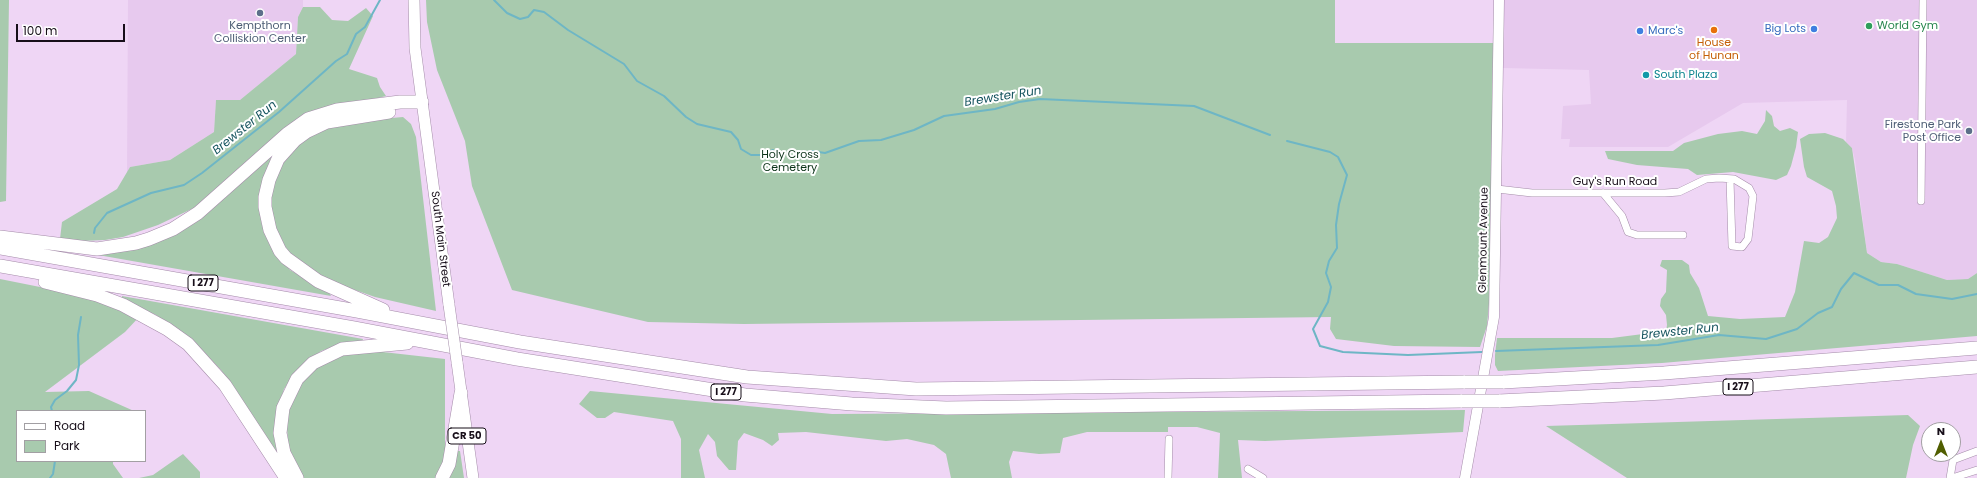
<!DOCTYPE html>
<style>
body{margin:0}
#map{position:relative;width:1977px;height:478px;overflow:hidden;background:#efd6f5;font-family:Poppins,sans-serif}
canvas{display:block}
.legend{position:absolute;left:16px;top:410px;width:130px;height:52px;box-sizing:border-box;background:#fff;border:1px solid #a29fa3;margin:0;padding:5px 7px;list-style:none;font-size:12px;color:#170e19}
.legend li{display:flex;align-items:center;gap:8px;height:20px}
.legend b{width:20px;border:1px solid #a29fa3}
.north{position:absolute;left:1921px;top:422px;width:40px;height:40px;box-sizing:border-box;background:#fff;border:1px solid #a29fa3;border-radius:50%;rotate:0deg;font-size:11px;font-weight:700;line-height:16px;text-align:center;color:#170e19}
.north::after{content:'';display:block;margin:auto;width:14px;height:18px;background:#505e00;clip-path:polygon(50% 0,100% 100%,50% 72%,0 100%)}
.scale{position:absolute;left:16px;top:24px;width:109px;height:18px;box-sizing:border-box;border:2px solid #170e19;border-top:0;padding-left:5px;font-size:12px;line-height:14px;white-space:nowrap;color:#170e19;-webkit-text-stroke:3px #fff;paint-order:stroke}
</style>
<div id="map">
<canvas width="1977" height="478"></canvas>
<ul class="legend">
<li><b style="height:5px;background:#fff"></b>Road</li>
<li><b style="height:11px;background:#a8caae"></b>Park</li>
</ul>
<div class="north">N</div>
<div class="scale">100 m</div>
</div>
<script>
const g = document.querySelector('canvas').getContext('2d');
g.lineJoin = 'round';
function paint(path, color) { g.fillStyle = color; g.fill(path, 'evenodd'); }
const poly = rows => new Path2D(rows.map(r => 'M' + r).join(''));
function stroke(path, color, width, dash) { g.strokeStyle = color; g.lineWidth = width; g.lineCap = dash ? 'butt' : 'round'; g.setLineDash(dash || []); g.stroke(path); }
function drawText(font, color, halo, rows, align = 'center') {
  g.font = font + ' Poppins,sans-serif'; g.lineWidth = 4; g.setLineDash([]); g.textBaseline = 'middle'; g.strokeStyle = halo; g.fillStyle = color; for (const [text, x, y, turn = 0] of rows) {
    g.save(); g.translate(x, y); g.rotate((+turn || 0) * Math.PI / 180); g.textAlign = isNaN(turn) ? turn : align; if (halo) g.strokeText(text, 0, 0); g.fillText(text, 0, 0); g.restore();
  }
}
paint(poly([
 [128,0,303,0,303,7,298,17,296,54,240,100,216,101,214,132,170,160,130,167,127,173],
 [1503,0,1977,0,1977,273,1968,279,1947,280,1897,264,1881,262,1867,253,1855,160,1852,148,1846,142,1847,100,1743,103,1668,147,1569,147,1570,139,1561,139,1563,106,1591,104,1589,70,1503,68]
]), '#e7c9ee');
paint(poly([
 [0,0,9,0,6,201,0,202],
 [426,0,1335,0,1335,43,1493,43,1491,281,1487,326,1480,347,1394,346,1336,339,1330,329,1331,317,744,324,648,322,512,290,472,186,465,141,437,70,427,22],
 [303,7,320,7,332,20,348,21,366,8,373,16,349,69,377,78,380,87,386,96,300,118,198,206,158,225,123,237,105,240,82,241,60,239,62,222,117,189,130,167,170,160,214,132,216,100,240,100,296,54,298,17],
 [1766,110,1772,116,1774,126,1780,131,1790,128,1798,132,1796,147,1791,166,1787,175,1776,180,1733,172,1697,175,1688,169,1637,165,1608,159,1605,151,1673,151,1684,143,1718,134,1742,131,1757,134,1765,121],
 [403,117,411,124,416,137,436,311,375,297,332,282,303,266,289,253,276,232,272,222,271,194,274,177,294,146,322,129,358,121],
 [1825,133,1843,139,1852,148,1867,253,1881,262,1897,264,1947,280,1968,279,1977,273,1977,336,1662,363,1498,371,1495,365,1495,355,1497,338,1612,338,1666,331,1667,325,1666,315,1660,306,1661,299,1666,292,1667,270,1660,266,1662,260,1682,260,1689,265,1690,273,1699,288,1708,316,1740,319,1785,317,1795,292,1804,241,1819,243,1828,237,1837,218,1836,206,1832,191,1807,177,1804,167,1800,139,1809,134],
 [285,145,261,213,262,225,269,239,290,270,329,292,331,296,98,255,157,241],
 [0,279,95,298,140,316,125,332,45,392,89,391,134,411,17,411,17,461,113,461,113,464,123,478,0,478],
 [122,296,363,339,362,342,347,342,321,351,296,371,284,389,275,419,276,441,280,463,247,407,221,370,195,343,156,315,122,301],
 [365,350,445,359,445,455,438,478,304,478,298,472,291,456,288,441,287,429,289,404,307,373,331,355],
 [590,391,832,414,1465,410,1463,432,1265,441,1238,440,1242,478,1218,478,1220,433,1197,427,1168,427,1168,432,1087,432,1063,438,1060,453,1039,454,1013,451,1009,462,1012,478,951,478,946,454,934,445,907,439,886,441,806,432,778,433,779,440,772,446,763,440,744,433,738,441,736,470,729,470,717,456,715,442,708,434,699,450,705,478,681,478,681,439,673,421,614,412,605,418,597,418,579,404],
 [1908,415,1920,426,1913,445,1906,478,1627,478,1546,426],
 [457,451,460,451,464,478,446,478],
 [183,454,200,472,200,478,139,478,153,475]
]), '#a8caae');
stroke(poly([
 [494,0,507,13,520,19,528,17,534,10,544,12,568,30,624,64,637,81,664,96,686,117,697,124,731,132,738,140,741,149,751,155,763,155,773,150],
 [1287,141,1330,152,1338,157,1347,175,1339,204,1336,225,1337,248,1329,261,1326,273,1331,287,1328,302,1313,329,1320,346,1343,352,1408,355,1482,352],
 [812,151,825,153,859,141,881,140,914,130,944,116,995,109,1019,102,1040,99,1194,106,1270,135],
 [94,233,95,228,107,213,151,193,184,185,202,173,279,112,336,61,347,54,356,34,365,27,380,0],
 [1496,351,1658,345,1719,335,1766,339,1797,329,1818,313,1832,307,1841,289,1854,273,1879,285,1898,285,1916,294,1952,299,1977,294],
 [52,411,51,407,55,400,67,391,76,380,79,365,78,335,81,317],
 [50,478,53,474,55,461]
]), '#6eb6c5', 2);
const street = poly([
 [1497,189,1532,193,1665,193,1679,192,1706,179,1719,178,1734,179,1749,188,1753,196,1748,239,1742,247,1732,246,1730,179],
 [1603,193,1622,216,1628,232,1637,235,1683,235],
 [1921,201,1923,0],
 [1248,469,1263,478],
 [1168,478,1169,439],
 [1950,478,1953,460,1977,451],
 [1952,478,1977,470]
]);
const secondary = poly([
 [1465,478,1494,317,1499,0]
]);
const primary = poly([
 [414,0,415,48,449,305],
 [457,362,473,478]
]);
const highway = poly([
 [0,237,97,249,136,243,149,239,173,229,198,213,287,134,308,119,337,110,400,102,422,102],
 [0,248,357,311,520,342,747,377,916,389,1465,382],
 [0,266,354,328,517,359,745,395,852,404,946,408,1462,401],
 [45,282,97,295,123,305,167,329,188,344,225,385,286,478],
 [383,310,318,281,286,258,280,251,270,230,265,207,265,197,269,180,278,159,295,140,306,132,327,122,389,112],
 [1503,382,1664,373,1977,348],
 [1499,401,1664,393,1977,367],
 [297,478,284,453,280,433,283,408,297,379,313,363,342,349,407,343],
 [442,478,449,464,461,393]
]);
stroke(street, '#a48ca9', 8);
stroke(secondary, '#a48ca9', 11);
stroke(primary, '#a48ca9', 12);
stroke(highway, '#a48ca9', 14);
stroke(street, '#fff', 7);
stroke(secondary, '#fff', 10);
stroke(primary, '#fff', 11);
stroke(highway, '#fff', 13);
const primaryBridge = poly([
 [449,305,457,362]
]);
const highwayBridge = poly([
 [1465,382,1503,382],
 [1462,401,1499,401]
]);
stroke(primaryBridge, '#a48ca9', 12, []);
stroke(highwayBridge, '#a48ca9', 14, []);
stroke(primaryBridge, '#fff', 11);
stroke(highwayBridge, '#fff', 13);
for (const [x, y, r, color] of [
 [260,13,4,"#5c6f8a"],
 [1869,26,4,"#2e9e5b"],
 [1814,29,4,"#3f7fe0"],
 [1714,30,4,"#e8710a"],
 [1640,31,4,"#3f7fe0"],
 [1646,75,4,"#0f9aa8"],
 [1969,131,4,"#5c6f8a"]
]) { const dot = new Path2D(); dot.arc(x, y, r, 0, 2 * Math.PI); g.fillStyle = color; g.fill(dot); stroke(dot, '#fff', 1.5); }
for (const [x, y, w] of [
 [203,283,30],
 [1738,387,30],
 [726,392,30],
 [467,436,38]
]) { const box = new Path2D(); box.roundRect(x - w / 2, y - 8, w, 16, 3); g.fillStyle = '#fff'; g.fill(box); stroke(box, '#170e19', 1); }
drawText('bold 10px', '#170e19', null, [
 ["I 277",203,283],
 ["I 277",1738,387],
 ["I 277",726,392],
 ["CR 50",467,436]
]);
drawText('11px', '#4e5e75', '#fff', [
 ["Kempthorn",260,26],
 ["Colliskion Center",260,39],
 ["Firestone Park",1961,125,"right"],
 ["Post Office",1961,138,"right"]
]);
drawText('11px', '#27864d', '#fff', [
 ["World Gym",1877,26]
], 'left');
drawText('11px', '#366cbe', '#fff', [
 ["Big Lots",1806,29],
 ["Marc's",1648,31,"left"]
], 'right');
drawText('11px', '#c56008', '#fff', [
 ["House",1714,43],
 ["of Hunan",1714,56]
]);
drawText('11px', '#0d838f', '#fff', [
 ["South Plaza",1654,75]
], 'left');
drawText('11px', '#0c3319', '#fff', [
 ["Holy Cross",790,155],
 ["Cemetery",790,168]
]);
drawText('11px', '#170e19', '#fff', [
 ["Guy's Run Road",1615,182],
 ["South Main Street",440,239,83],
 ["Glenmount Avenue",1484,240,-89]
]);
drawText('italic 12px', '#14535e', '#fff', [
 ["Brewster Run",1003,97,-9],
 ["Brewster Run",245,128,-39],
 ["Brewster Run",1680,332,-6]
]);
</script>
